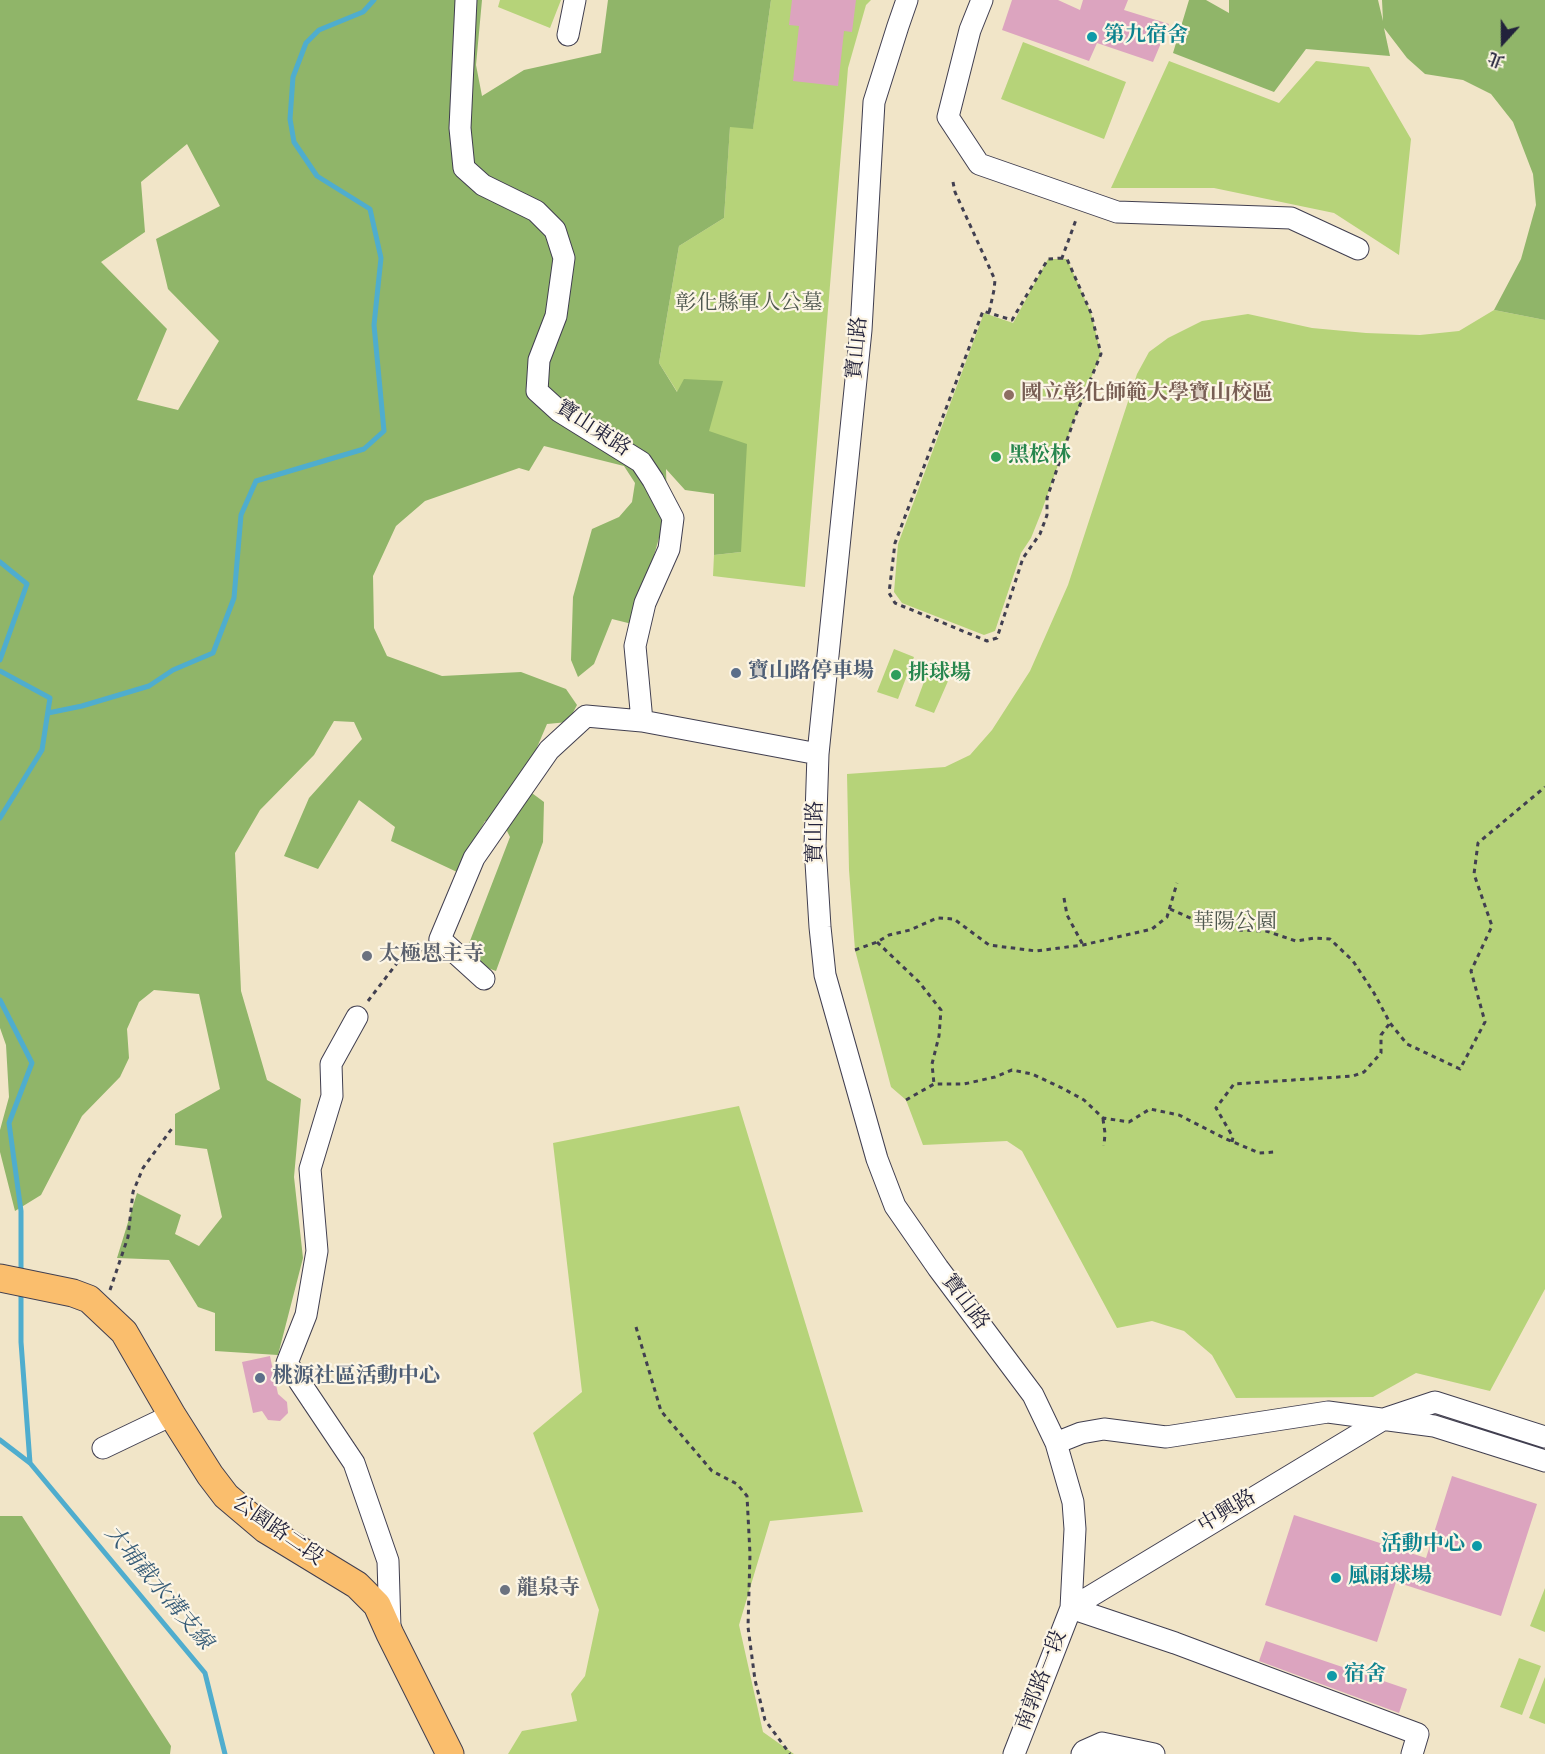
<!DOCTYPE html>
<meta charset="utf-8">
<style>
body{margin:0}
#map{position:relative;width:1545px;height:1754px;overflow:hidden;background:#f1e5c8;font-family:Vollkorn,"Noto Serif TC",serif}
canvas{display:block}
.north{position:absolute;left:1473px;top:12px;width:60px;height:60px;-webkit-text-stroke:4px #fcf5e5;paint-order:stroke;rotate:201deg;font-size:16px;font-weight:700;line-height:24px;text-align:center;color:#22223b}
.north::after{content:'';display:block;margin:auto;width:21px;height:27px;background:#22223b;clip-path:polygon(50% 0,100% 100%,50% 72%,0 100%)}
</style>
<div id="map">
<canvas width="1545" height="1754"></canvas>
<div class="north">北</div>
</div>
<script>
const g = document.querySelector('canvas').getContext('2d');
g.lineJoin = 'round';
function paint(path, color) { g.fillStyle = color; g.fill(path, 'evenodd'); }
const poly = rows => new Path2D(rows.map(r => 'M' + r).join(''));
function stroke(path, color, width, dash) { g.strokeStyle = color; g.lineWidth = width; g.lineCap = dash ? 'butt' : 'round'; g.setLineDash(dash || []); g.stroke(path); }
function drawText(font, color, halo, rows, align = 'center') {
  g.font = font + ' Vollkorn,"Noto Serif TC",serif'; g.lineWidth = 4.5; g.setLineDash([]); g.textBaseline = 'middle'; g.strokeStyle = halo; g.fillStyle = color; for (const [text, x, y, turn = 0] of rows) {
    g.save(); g.translate(x, y); g.rotate((+turn || 0) * Math.PI / 180); g.textAlign = isNaN(turn) ? turn : align; if (halo) g.strokeText(text, 0, 0); g.fillText(text, 0, 0); g.restore();
  }
}
paint(poly([
 [500,0,561,0,550,28,498,7],
 [771,0,871,0,866,5,848,68,805,587,713,576,714,555,741,552,709,431,678,393,659,363,679,246,724,218,730,126,753,128],
 [1023,42,1126,82,1104,139,1001,99],
 [1169,61,1279,103,1316,61,1369,67,1411,139,1399,255,1334,213,1214,188,1111,188],
 [1048,259,1067,259,1091,313,1101,354,1075,417,1041,513,1031,538,1021,553,995,631,984,635,902,603,894,592,898,544,984,313,1013,323],
 [1494,310,1545,320,1545,1289,1490,1391,1416,1373,1373,1397,1236,1398,1212,1355,1184,1331,1152,1321,1117,1328,1022,1151,1007,1141,923,1145,906,1100,891,1087,855,950,849,870,847,774,945,767,970,755,992,730,1030,671,1068,585,1137,374,1149,352,1168,338,1202,321,1248,314,1312,328,1366,333,1420,335,1459,331],
 [894,649,914,657,898,699,877,692],
 [931,663,952,672,934,713,915,706],
 [739,1106,863,1512,770,1521,739,1625,763,1732,794,1754,508,1754,522,1731,577,1721,571,1694,585,1676,599,1610,533,1433,582,1392,553,1143],
 [1545,1588,1545,1632,1530,1626],
 [1519,1658,1541,1666,1522,1715,1500,1707],
 [1545,1677,1545,1724,1529,1718]
]), '#b6d379');
paint(poly([
 [0,0,482,0,476,65,482,96,524,70,601,53,608,0,771,0,753,129,730,127,724,218,679,246,659,363,677,392,684,379,723,381,709,431,747,444,741,552,714,555,714,494,685,490,666,469,667,510,637,615,632,624,612,619,594,664,578,677,571,660,573,597,592,529,619,517,632,502,635,483,624,466,544,446,529,471,519,468,425,501,396,526,373,576,374,628,387,656,442,676,521,672,566,689,577,705,568,722,547,724,521,785,544,802,543,842,496,971,463,959,510,837,505,827,485,821,457,872,391,841,395,827,359,800,318,869,284,856,309,798,362,739,354,722,334,721,314,755,260,810,235,853,241,991,267,1080,301,1099,294,1177,303,1258,278,1355,215,1351,215,1313,198,1307,169,1260,117,1258,137,1193,181,1215,175,1234,199,1246,222,1217,207,1149,175,1145,175,1114,220,1089,199,994,154,990,139,1002,127,1029,129,1058,120,1077,82,1116,41,1195,15,1211,0,1152,0,1130,9,1097,6,1045,0,1028],
 [187,144,220,206,156,239,168,289,219,341,178,410,137,400,167,329,101,262,145,232,141,182],
 [1189,0,1206,0,1229,13,1229,0,1378,0,1383,21,1382,0,1545,0,1545,320,1494,310,1521,259,1536,205,1533,174,1513,122,1491,94,1463,80,1425,74,1407,58,1384,28,1390,56,1306,49,1274,92,1173,53],
 [0,1516,22,1516,171,1746,170,1754,0,1754]
]), '#90b569');
stroke(poly([
 [0,562,27,584,0,660],
 [0,671,50,698,42,750,0,818],
 [48,713,82,706,149,686,173,670,213,653,234,598,241,515,256,481,364,449,384,431,374,325,381,258,370,209,317,176,294,142,290,119,293,77,306,43,319,30,363,12,374,0],
 [0,1000,32,1063,9,1123,21,1211,21,1275],
 [21,1291,21,1342,30,1463],
 [0,1440,30,1463,205,1673,225,1754]
]), '#4fadce', 5);
paint(poly([
 [792,0,856,0,852,32,844,31,838,86,793,81,799,26,789,25],
 [1012,0,1058,0,1080,10,1083,0,1128,0,1124,10,1169,24,1153,62,1097,43,1089,61,1002,30],
 [270,1356,278,1394,287,1402,288,1413,280,1421,268,1420,262,1411,253,1413,242,1362],
 [1452,1476,1537,1504,1501,1616,1396,1582,1377,1642,1265,1605,1294,1515,1426,1558],
 [1266,1641,1407,1689,1399,1713,1259,1661]
]), '#dca4bf');
const minor = poly([
 [466,0,460,128,464,168,483,185,536,211,555,230,564,258,556,316,539,360,537,391,559,411,641,462,653,480,673,518,669,549,645,603,635,646,642,721,818,754],
 [907,0,898,26,874,102,861,330,818,754,815,846,820,927,825,975,877,1159,895,1206,938,1268,1033,1395,1056,1443,1073,1502,1075,1529,1071,1608,1014,1754],
 [982,0,970,30,948,117,979,164,1117,212,1291,218,1358,249],
 [568,35,575,0],
 [484,979,440,939,474,858,549,750,586,716,642,721],
 [357,1017,331,1064,332,1096,310,1169,317,1251,306,1315,287,1363,354,1463,388,1561,390,1628],
 [1056,1443,1081,1433,1104,1429,1166,1437,1328,1412,1434,1426,1545,1461],
 [103,1448,172,1415],
 [1071,1608,1384,1419,1435,1402,1545,1437],
 [1071,1608,1175,1643,1418,1734,1412,1754],
 [1082,1754,1084,1751,1102,1743,1154,1754]
]);
const major = poly([
 [0,1278,73,1293,89,1299,124,1332,172,1415,210,1475,226,1496,265,1529,357,1585,377,1605,390,1634,450,1754]
]);
stroke(minor, '#413f50', 23);
stroke(major, '#413f50', 29);
stroke(poly([
 [953,182,955,192,995,280,994,290,989,313],
 [1062,258,1048,259,1012,320,983,311,895,543,889,593,895,603,987,641,997,638,1023,558,1040,534,1047,515,1047,498,1075,417,1101,354,1091,313,1067,259,1062,258,1077,217],
 [1064,898,1067,915,1083,945],
 [1170,909,1204,924,1237,930,1266,931,1296,941,1315,938,1330,939,1353,961,1374,993,1390,1023,1407,1044,1460,1069,1485,1022,1471,971,1492,926,1474,874,1478,843,1545,787],
 [877,942,919,982,941,1010,939,1036,932,1064,934,1084],
 [855,950,877,942,889,935,910,930,937,918,954,919,989,945,1036,951,1083,945,1152,929,1167,917,1177,883],
 [368,1001,397,963,426,947],
 [906,1100,934,1084,964,1084,995,1077,1012,1070,1032,1074,1062,1088,1084,1100,1103,1118,1129,1122,1150,1109,1179,1115,1226,1139,1259,1153,1275,1152],
 [1103,1119,1105,1133,1104,1146],
 [1232,1142,1233,1137,1216,1108,1234,1084,1353,1076,1364,1072,1381,1053,1381,1035,1390,1023],
 [110,1290,128,1237,133,1192,143,1168,173,1127],
 [636,1327,661,1411,712,1471,737,1484,747,1496,750,1554,748,1627,755,1680,765,1720,790,1754]
]), '#413f50', 3, [4.5, 4.5]);
stroke(minor, '#fff', 21);
stroke(major, '#fabe6d', 27);
for (const [x, y, r, color] of [
 [1092,37,6,"#0f9aa8"],
 [1009,395,6,"#8d6e63"],
 [996,457,6,"#2e9e5b"],
 [736,673,6,"#5c6f8a"],
 [896,675,6,"#2e9e5b"],
 [367,956,6,"#6b7280"],
 [260,1378,6,"#5c6f8a"],
 [1477,1546,6,"#0f9aa8"],
 [1336,1578,6,"#0f9aa8"],
 [505,1590,6,"#6b7280"],
 [1332,1676,6,"#0f9aa8"]
]) { const dot = new Path2D(); dot.arc(x, y, r, 0, 2 * Math.PI); g.fillStyle = color; g.fill(dot); stroke(dot, '#fcf5e5', 2); }
drawText('bold 21px', '#0d838f', '#fcf5e5', [
 ["第九宿舍",1104,37],
 ["活動中心",1465,1546,"right"],
 ["風雨球場",1348,1578],
 ["宿舍",1344,1676]
], 'left');
drawText('21px', '#4e574e', '#fcf5e5', [
 ["彰化縣軍人公墓",749,305],
 ["華陽公園",1235,924]
]);
drawText('21px', '#22223b', '#fcf5e5', [
 ["寶山路",859,348,-85],
 ["寶山東路",592,430,33],
 ["寶山路",817,832,-90],
 ["寶山路",964,1303,53],
 ["中興路",1228,1513,-31],
 ["公園路二段",277,1532,35],
 ["南郭路一段",1043,1681,-69]
]);
drawText('bold 21px', '#785e54', '#fcf5e5', [
 ["國立彰化師範大學寶山校區",1021,395]
], 'left');
drawText('bold 21px', '#27864d', '#fcf5e5', [
 ["黑松林",1008,457],
 ["排球場",908,675]
], 'left');
drawText('bold 21px', '#4e5e75', '#fcf5e5', [
 ["寶山路停車場",748,673],
 ["桃源社區活動中心",272,1378]
], 'left');
drawText('bold 21px', '#5b616d', '#fcf5e5', [
 ["太極恩主寺",379,956],
 ["龍泉寺",517,1590]
], 'left');
drawText('italic 22px', '#345a76', '#fcf5e5', [
 ["大埔截水溝支線",157,1589,50]
]);
</script>
